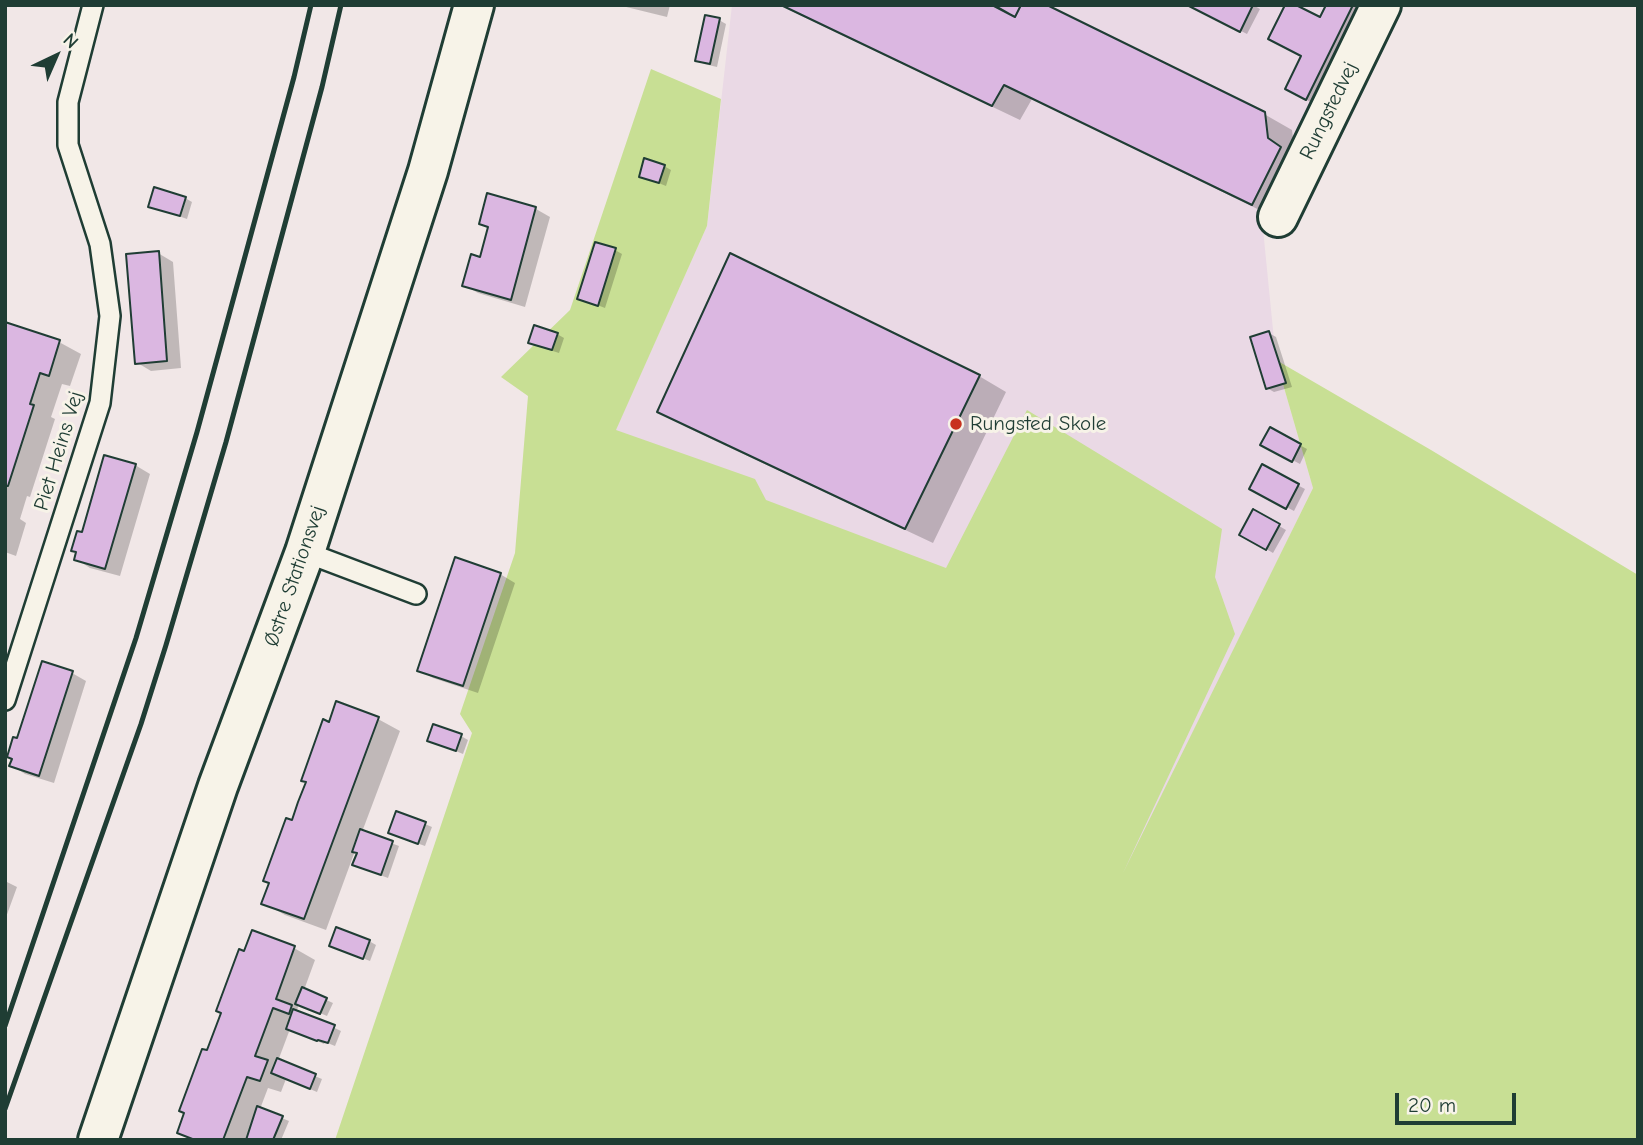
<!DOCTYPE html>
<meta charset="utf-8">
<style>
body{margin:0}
#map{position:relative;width:1643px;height:1145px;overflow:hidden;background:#f1e7e7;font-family:"Comic Neue",sans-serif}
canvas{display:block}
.frame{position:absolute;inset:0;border:7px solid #1f3d34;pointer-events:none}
.north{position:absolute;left:21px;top:21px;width:70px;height:70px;-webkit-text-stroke:5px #f7f3e8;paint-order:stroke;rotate:44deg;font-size:19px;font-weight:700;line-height:28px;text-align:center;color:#1f3d34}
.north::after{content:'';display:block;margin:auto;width:24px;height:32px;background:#1f3d34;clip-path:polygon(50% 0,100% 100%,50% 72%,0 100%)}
.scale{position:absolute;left:1395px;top:1093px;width:121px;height:32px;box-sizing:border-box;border:4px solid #1f3d34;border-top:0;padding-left:9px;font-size:21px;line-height:24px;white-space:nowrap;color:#1f3d34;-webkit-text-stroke:5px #f7f3e8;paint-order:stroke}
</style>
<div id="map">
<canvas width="1643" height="1145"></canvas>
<div class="frame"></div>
<div class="north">N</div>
<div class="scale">20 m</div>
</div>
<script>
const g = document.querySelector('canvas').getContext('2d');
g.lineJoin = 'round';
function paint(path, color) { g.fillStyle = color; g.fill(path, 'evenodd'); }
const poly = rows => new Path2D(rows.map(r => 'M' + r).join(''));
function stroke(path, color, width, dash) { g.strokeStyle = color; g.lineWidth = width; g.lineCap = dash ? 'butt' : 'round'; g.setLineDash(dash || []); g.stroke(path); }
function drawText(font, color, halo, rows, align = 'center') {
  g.font = font + ' "Comic Neue",sans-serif'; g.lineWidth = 6; g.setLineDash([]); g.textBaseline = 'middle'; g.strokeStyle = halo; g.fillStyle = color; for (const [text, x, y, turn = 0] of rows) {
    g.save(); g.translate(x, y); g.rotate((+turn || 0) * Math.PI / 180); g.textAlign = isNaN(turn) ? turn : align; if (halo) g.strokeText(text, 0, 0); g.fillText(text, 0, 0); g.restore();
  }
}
paint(poly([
 [732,5,1369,5,1263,229,1276,360,1313,488,1099,926,518,647,707,226]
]), '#ead9e5');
paint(poly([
 [651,69,721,99,707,226,616,430,755,479,766,500,946,568,1027,410,1222,529,1215,577,1235,634,1123,873,1313,488,1276,360,1431,450,1638,575,1638,1140,335,1140,472,733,460,714,515,553,528,396,501,377,570,310]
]), '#c8df94');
paint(poly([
 [618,5,670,5,667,17],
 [779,5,988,5,1264,114,1292,130,1295,155,1280,220,1032,99,1020,120],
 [1190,5,1253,5,1260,9,1247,34],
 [1328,5,1388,5,1314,104,1287,89],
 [719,20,726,24,717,67,704,64,697,60],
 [664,166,671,170,666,186,641,176],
 [489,195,536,209,550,217,525,307,478,293,464,285,481,259,490,228,481,223],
 [185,198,192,202,187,219,150,206],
 [615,250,622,254,605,308,579,298],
 [158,253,173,262,181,368,151,371,136,362],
 [5,324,59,342,81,354,70,386,62,384,51,417,55,419,30,497,27,496,20,519,26,523,16,556,5,552],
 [1269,333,1276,337,1292,387,1274,392,1267,388],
 [557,334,564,338,559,353,537,346],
 [979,376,1006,392,933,543,686,427,659,411],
 [1270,429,1307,449,1300,464,1262,444],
 [135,465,150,474,120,576,90,568,76,559,83,535],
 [1263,467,1305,489,1294,511,1251,488],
 [1254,511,1286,530,1273,553,1241,534],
 [500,574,515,583,478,693,433,678,419,670],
 [72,673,86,681,54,783,25,774,11,765,18,740],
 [338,703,378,719,400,731,362,832,399,846,388,878,361,868,358,853,355,851,326,930,285,915,264,903],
 [461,736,468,740,463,754,429,740],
 [425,824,432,827,425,846,397,836],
 [5,881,17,887,5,920],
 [369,941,376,945,370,961,331,946],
 [294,948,315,960,304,990,333,1003,327,1016,299,1004,297,1010,341,1031,335,1046,325,1042,324,1044,290,1029,278,1061,322,1079,317,1092,286,1079,281,1092,268,1088,260,1109,289,1121,281,1140,193,1140,179,1132,208,1053]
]), '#0003');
const building = poly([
 [781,5,992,5,1015,17,1021,5,1047,5,1265,112,1268,138,1281,147,1252,205,1004,85,992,106,781,5],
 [994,5,1021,5,1015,17,994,5],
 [1187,5,1253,5,1240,32,1187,5],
 [1285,5,1296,5,1320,17,1326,5,1353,5,1306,100,1285,89,1301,56,1268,39,1285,5],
 [705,15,720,18,710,64,695,61,705,15],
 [644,158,665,165,659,183,639,177,644,158],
 [154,187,186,197,180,216,148,207,154,187],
 [487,193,536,207,511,300,462,286,471,254,480,257,488,227,479,224,487,193],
 [595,242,616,248,598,306,577,299,595,242],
 [159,251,167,361,135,364,126,254,159,251],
 [730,253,980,375,905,529,657,412,730,253],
 [5,322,60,340,49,376,40,373,30,404,34,405,8,486,5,486,5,322],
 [534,325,558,333,552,350,528,343,534,325],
 [1269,331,1286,383,1266,389,1250,337,1269,331],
 [1270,427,1301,444,1292,462,1260,445,1270,427],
 [104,455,136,464,105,569,74,560,76,552,71,551,77,531,82,532,104,455],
 [1262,464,1299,484,1286,509,1249,489,1262,464],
 [1253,509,1280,524,1266,550,1239,535,1253,509],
 [455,557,501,573,463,686,417,671,455,557],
 [42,661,73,671,39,776,9,766,12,759,7,757,13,737,17,738,42,661],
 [336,701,379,717,304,919,261,904,269,883,263,881,286,818,292,820,298,802,306,782,301,781,323,719,329,722,336,701],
 [433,724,462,734,456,751,427,741,433,724],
 [396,811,426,822,418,844,388,833,396,811],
 [360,829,393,841,381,875,352,865,357,853,352,852,360,829],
 [336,927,370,940,363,959,329,946,336,927],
 [252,930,295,946,276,999,292,1005,289,1014,273,1008,255,1056,268,1060,260,1081,247,1077,223,1140,195,1140,177,1133,184,1113,179,1111,202,1049,207,1050,221,1013,216,1011,239,949,244,951,252,930],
 [302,987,327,998,320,1014,295,1004,302,987],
 [293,1009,335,1025,328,1043,318,1040,317,1041,286,1029,293,1009],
 [277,1058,316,1074,310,1089,271,1073,277,1058],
 [257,1106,283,1116,273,1140,246,1140,257,1106]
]);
paint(building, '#dbb7e1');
stroke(building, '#1f3d34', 2);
const service = poly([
 [305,552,416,594],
 [5,700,100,403,110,316,100,244,68,145,68,102,93,5]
]);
const minor = poly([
 [1278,217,1381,5],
 [98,1140,218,786,305,552,428,171,474,5]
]);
stroke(service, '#1f3d34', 24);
stroke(minor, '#1f3d34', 44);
stroke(service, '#f7f3e8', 19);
stroke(minor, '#f7f3e8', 38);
stroke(poly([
 [5,1026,136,638,197,432,294,77,311,5],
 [5,1109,141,724,166,645,226,442,322,87,341,5]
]), '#1f3d34', 5);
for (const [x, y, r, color] of [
 [956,424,7,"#c8321e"]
]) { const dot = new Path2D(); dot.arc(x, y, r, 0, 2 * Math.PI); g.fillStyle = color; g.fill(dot); stroke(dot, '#f7f3e8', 2.5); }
drawText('21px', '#1f3d34', '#f7f3e8', [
 ["Rungstedvej",1329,111,-64],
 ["Piet Heins Vej",59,451,-73],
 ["Østre Stationsvej",295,576,-71]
]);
drawText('21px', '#1f3d34', '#f7f3e8', [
 ["Rungsted Skole",970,424]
], 'left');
</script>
